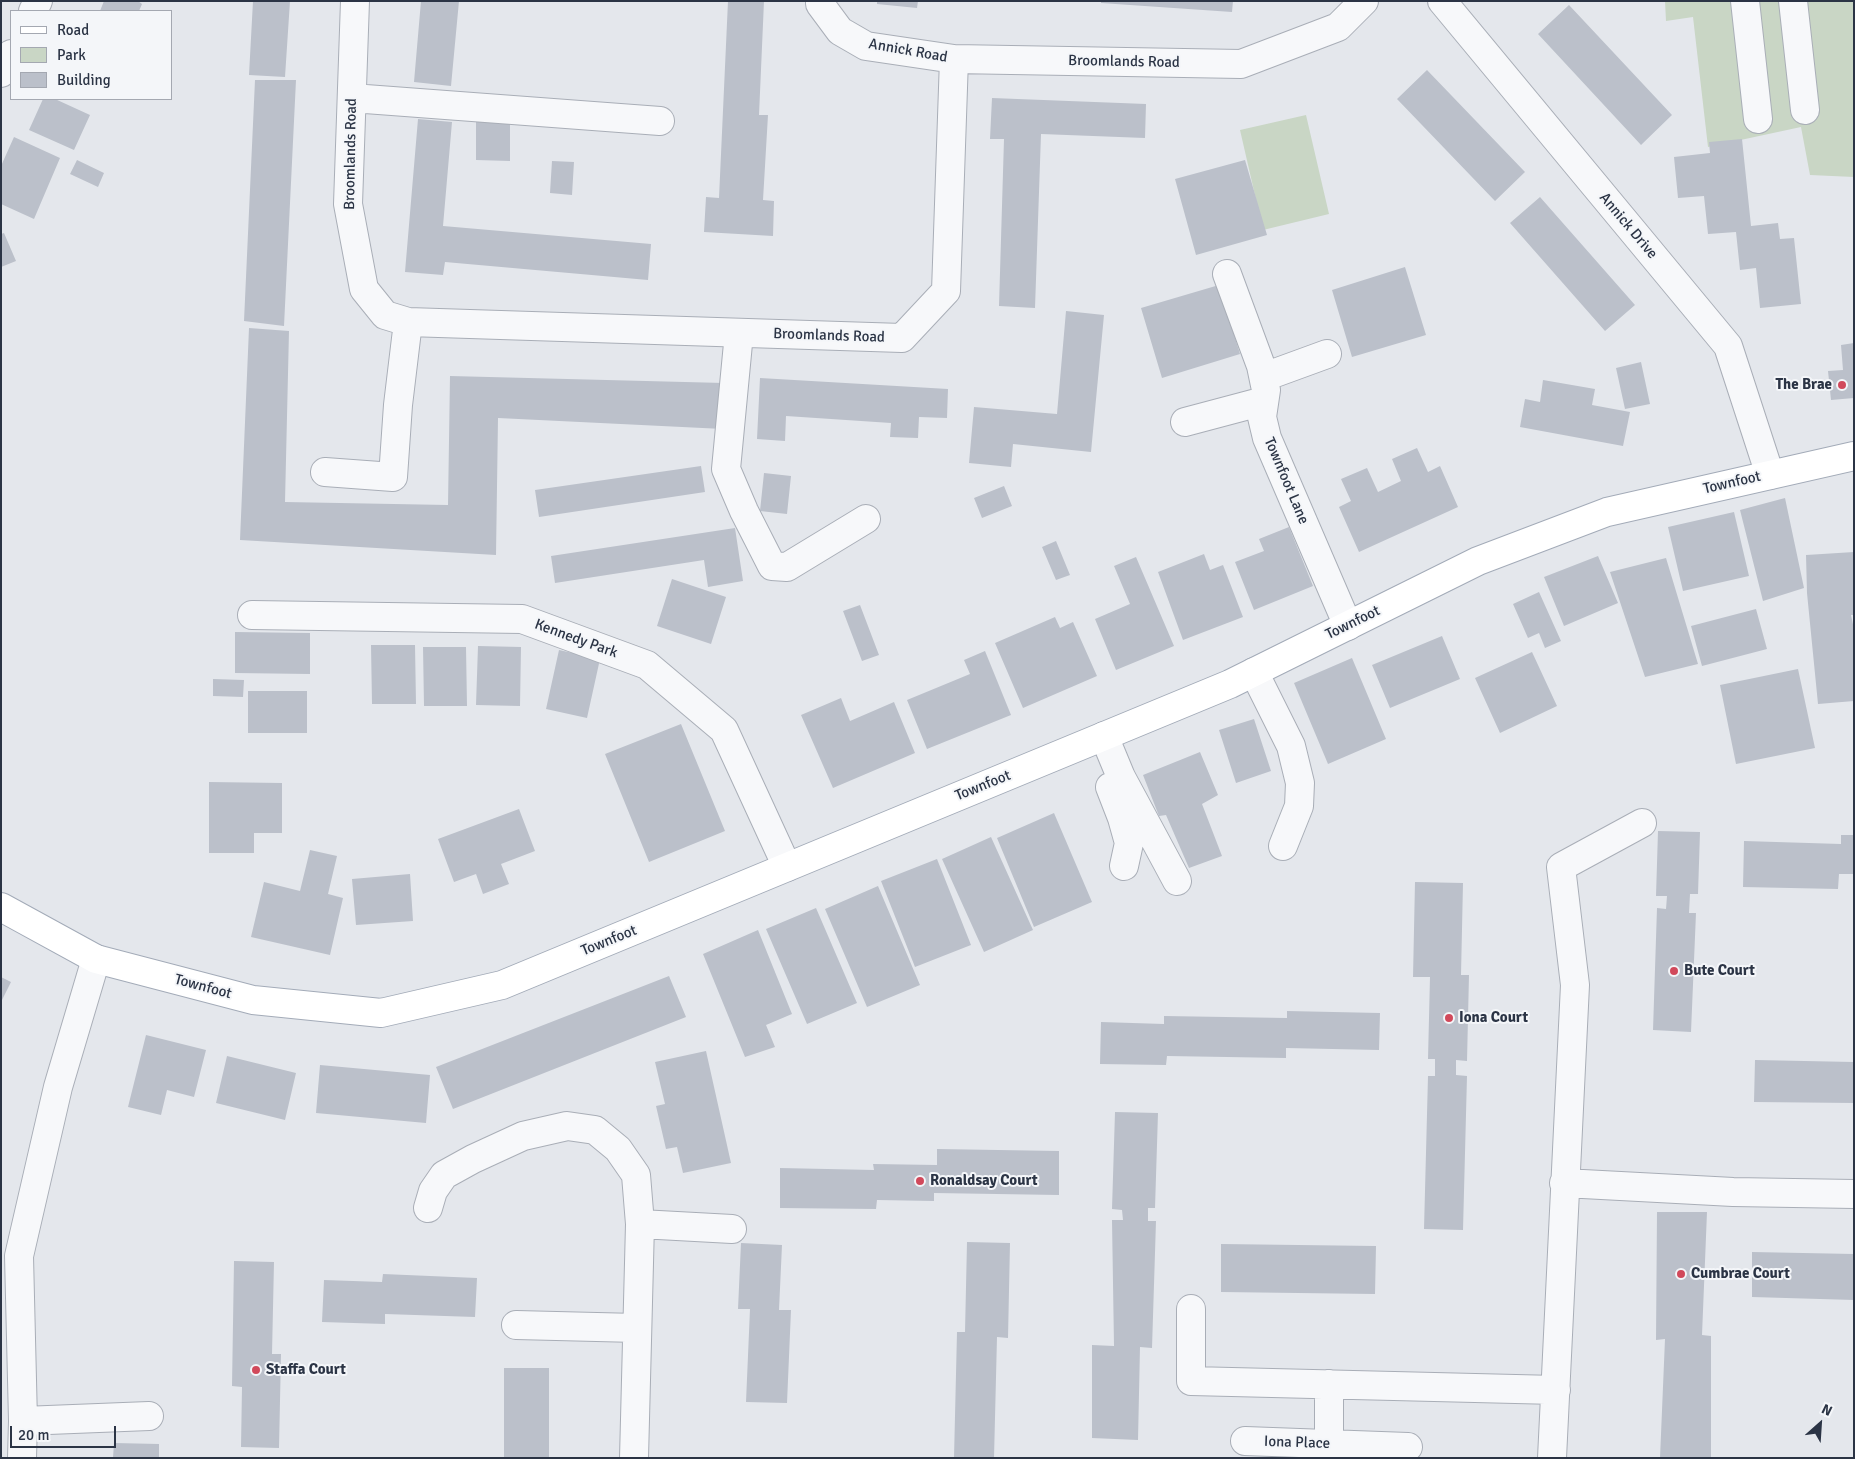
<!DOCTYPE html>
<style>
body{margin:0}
#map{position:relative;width:1855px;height:1459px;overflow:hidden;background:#e4e7ec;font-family:Signika,sans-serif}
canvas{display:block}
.frame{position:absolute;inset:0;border:2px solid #2b3445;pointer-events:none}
.legend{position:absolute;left:10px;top:10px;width:162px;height:90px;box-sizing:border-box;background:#f4f6f9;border:1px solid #a4a8b1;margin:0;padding:6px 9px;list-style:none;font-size:15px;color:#2b3445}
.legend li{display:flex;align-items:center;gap:10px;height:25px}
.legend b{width:25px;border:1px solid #a4a8b1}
.north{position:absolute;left:1795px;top:1399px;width:50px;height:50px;-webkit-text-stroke:4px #f4f6f9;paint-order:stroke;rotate:26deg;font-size:14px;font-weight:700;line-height:20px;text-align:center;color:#2b3445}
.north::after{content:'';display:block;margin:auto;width:18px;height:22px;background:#2b3445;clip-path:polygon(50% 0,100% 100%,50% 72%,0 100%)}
.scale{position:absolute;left:10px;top:1426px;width:106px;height:22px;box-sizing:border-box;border:2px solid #2b3445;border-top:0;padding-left:6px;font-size:15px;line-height:18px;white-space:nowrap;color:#2b3445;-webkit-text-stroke:4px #f4f6f9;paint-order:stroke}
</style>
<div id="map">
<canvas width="1855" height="1459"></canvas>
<div class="frame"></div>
<ul class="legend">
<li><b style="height:6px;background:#fff"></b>Road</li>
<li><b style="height:14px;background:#c9d6c5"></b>Park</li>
<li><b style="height:14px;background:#bbc0ca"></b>Building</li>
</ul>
<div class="north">N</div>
<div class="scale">20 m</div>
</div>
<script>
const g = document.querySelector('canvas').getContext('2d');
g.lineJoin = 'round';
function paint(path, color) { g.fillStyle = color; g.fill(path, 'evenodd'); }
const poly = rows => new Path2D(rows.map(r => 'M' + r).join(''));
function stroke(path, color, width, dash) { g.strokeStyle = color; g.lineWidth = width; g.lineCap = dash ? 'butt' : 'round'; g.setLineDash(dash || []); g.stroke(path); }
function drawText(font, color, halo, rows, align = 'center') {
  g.font = font + ' Signika,sans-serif'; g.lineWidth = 4; g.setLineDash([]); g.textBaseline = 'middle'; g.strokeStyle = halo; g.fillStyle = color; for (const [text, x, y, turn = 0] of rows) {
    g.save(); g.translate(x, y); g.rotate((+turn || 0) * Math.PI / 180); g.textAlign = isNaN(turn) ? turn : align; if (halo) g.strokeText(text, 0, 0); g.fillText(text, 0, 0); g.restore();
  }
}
paint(poly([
 [1665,1,1854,1,1854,177,1810,175,1801,127,1708,147,1693,17,1666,21],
 [1306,115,1329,214,1263,230,1240,130]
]), '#c9d6c5');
paint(poly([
 [104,1,138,1,142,4,139,11,100,11],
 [253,1,290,1,285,77,249,75],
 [421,1,459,1,451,86,414,82],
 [728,1,764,1,759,115,768,115,763,200,774,201,773,236,704,232,706,197,719,198],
 [877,1,918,1,917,8,877,4],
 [1101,1,1233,1,1232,12,1101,3],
 [1569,5,1672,115,1641,145,1538,34],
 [1427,70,1525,172,1495,201,1397,99],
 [255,80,296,80,284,326,244,321],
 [992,98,1146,104,1145,138,1041,134,1035,308,999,306,1004,139,990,139],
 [43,99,55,99,90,115,74,150,29,130],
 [476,116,510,117,510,161,476,160],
 [418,119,452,122,443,226,651,244,648,280,445,262,443,275,405,272],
 [14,137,60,158,34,219,1,204,1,166],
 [1742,139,1751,226,1778,223,1780,239,1794,238,1801,304,1760,308,1756,268,1740,270,1736,232,1708,234,1704,196,1678,198,1674,157,1710,153,1709,142],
 [77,160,104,173,98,187,70,174],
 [1245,160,1267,235,1196,255,1175,179],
 [552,161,574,162,572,195,550,193],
 [1540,197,1635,305,1605,331,1510,223],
 [4,233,16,261,1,267,1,234],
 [1405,267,1426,335,1352,357,1332,290],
 [1219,285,1240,354,1162,378,1141,308],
 [1066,311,1104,315,1091,452,1013,444,1011,467,969,463,974,407,1057,414],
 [249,328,289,331,285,502,448,505,450,376,724,383,723,429,498,418,496,555,240,540],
 [1854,343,1854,398,1831,400,1828,371,1843,370,1841,345],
 [1641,362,1650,404,1625,409,1616,368],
 [760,378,948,389,947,418,919,417,918,438,890,437,891,423,786,416,785,441,757,439],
 [1543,380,1595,389,1592,405,1630,412,1623,446,1520,427,1525,399,1540,402],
 [1417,448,1428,472,1440,466,1458,507,1359,552,1339,507,1351,501,1341,479,1367,468,1378,492,1401,481,1392,459],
 [701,466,705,492,539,517,535,490],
 [764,473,791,476,787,514,760,511],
 [1004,486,1012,506,982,518,974,498],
 [1785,498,1804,588,1763,601,1740,510],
 [1734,512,1749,576,1683,591,1668,527],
 [1289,527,1313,586,1254,610,1235,562,1264,551,1259,539],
 [735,528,743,581,708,587,704,560,555,583,551,556],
 [1056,541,1070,575,1056,580,1042,547],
 [1854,552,1854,615,1851,615,1854,629,1854,701,1818,704,1807,593,1806,555],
 [1204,554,1210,570,1223,565,1243,617,1183,640,1158,572],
 [1598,556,1618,603,1564,626,1544,577],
 [1136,557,1174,646,1116,670,1095,619,1130,604,1114,566],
 [1666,558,1698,664,1645,677,1610,572],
 [672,579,726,597,711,644,657,626],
 [1539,592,1561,641,1545,648,1539,633,1528,638,1513,604],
 [860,605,879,655,862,661,843,611],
 [1756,609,1767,649,1702,666,1691,626],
 [1055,617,1060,628,1073,622,1097,676,1023,708,995,643],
 [235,632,310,633,310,674,235,673],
 [1442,636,1460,679,1390,708,1372,665],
 [371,645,415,645,416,704,372,704],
 [478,646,521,647,520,706,476,705],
 [423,647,466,647,467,706,424,706],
 [559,650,600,659,587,718,546,709],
 [985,651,1011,715,927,749,907,700,970,674,964,660],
 [1532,652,1557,706,1500,733,1475,678],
 [1352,658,1386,739,1328,764,1294,683],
 [1798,669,1815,748,1736,764,1720,685],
 [213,679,244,680,243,697,213,696],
 [248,691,307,691,307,733,248,733],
 [841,698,850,721,894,702,915,753,833,788,801,715],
 [1254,719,1271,771,1236,783,1219,730],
 [681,724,725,831,649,862,605,754],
 [1200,752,1218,795,1202,804,1222,856,1189,868,1166,815,1159,816,1143,775],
 [209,782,282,783,282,833,254,833,254,853,209,853],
 [519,809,535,851,501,864,509,884,483,894,476,874,454,882,438,839],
 [1054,813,1092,902,1034,927,997,838],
 [1658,831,1700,832,1698,894,1690,894,1689,913,1696,913,1691,1032,1653,1030,1657,908,1666,909,1667,896,1656,896],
 [1841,835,1854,835,1854,874,1839,874,1838,889,1743,887,1744,841,1841,844],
 [991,837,1033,930,984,952,942,859],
 [310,850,337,856,328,894,343,898,330,955,251,937,264,882,300,891],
 [937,859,971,945,915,967,881,881],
 [410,874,413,921,356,925,352,879],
 [1415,882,1463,883,1461,975,1469,975,1467,1061,1456,1060,1456,1075,1467,1076,1463,1230,1424,1229,1428,1076,1435,1076,1435,1059,1428,1059,1430,977,1413,977],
 [878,886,920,985,867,1007,825,909],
 [816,908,857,1003,807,1024,766,929],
 [758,930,792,1014,766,1025,775,1047,745,1057,703,954],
 [669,976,686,1017,453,1109,436,1067],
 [1,977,11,982,1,1002],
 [1287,1011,1380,1013,1379,1050,1286,1048,1286,1058,1167,1056,1166,1065,1100,1064,1101,1022,1164,1024,1164,1016,1287,1018],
 [146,1035,206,1050,194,1097,167,1090,161,1115,128,1107],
 [706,1051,731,1163,683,1173,677,1147,666,1149,656,1106,665,1104,655,1062],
 [227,1056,296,1073,285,1120,216,1103],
 [1755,1060,1854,1062,1854,1103,1754,1102],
 [320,1065,430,1075,426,1123,316,1113],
 [1115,1112,1158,1113,1155,1208,1148,1208,1148,1221,1156,1221,1152,1348,1140,1347,1138,1440,1092,1438,1092,1345,1114,1346,1112,1220,1123,1220,1122,1210,1112,1209],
 [937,1149,1059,1151,1059,1195,934,1193,934,1201,877,1200,876,1209,780,1208,780,1168,874,1170,873,1164,937,1165],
 [1657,1212,1707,1212,1702,1335,1711,1336,1711,1458,1660,1458,1665,1339,1656,1340],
 [967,1242,1010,1243,1008,1338,997,1337,994,1458,954,1458,957,1332,965,1332],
 [741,1243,782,1245,779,1310,791,1310,787,1403,746,1402,750,1309,738,1309],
 [1221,1244,1376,1246,1375,1294,1221,1292],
 [1752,1252,1854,1254,1854,1300,1752,1297],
 [234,1261,274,1262,272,1354,281,1354,279,1448,241,1447,242,1387,232,1386],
 [383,1274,477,1278,475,1317,385,1314,385,1324,322,1322,324,1280,382,1282],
 [504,1368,549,1368,549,1458,504,1457],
 [114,1443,159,1444,159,1458,113,1458]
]), '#bbc0ca');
const minor = poly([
 [355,1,348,204,364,289,385,315,408,322,902,338,946,291,954,59,1241,64,1338,27,1364,1],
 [820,1,820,4,840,31,866,46,954,59],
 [1442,1,1728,346,1770,475],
 [1745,1,1758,119],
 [1793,1,1805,110],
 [33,11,38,1],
 [1,73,11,54],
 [352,98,660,121],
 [1227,274,1261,366,1266,390,1262,417,1267,438,1348,626],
 [739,333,726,469,744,511,772,566,787,567,866,519],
 [1264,377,1327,354],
 [1185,422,1264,401],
 [325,472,393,477,398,405,408,322],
 [252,615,522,619,647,665,724,730,787,867],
 [1254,672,1291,746,1300,783,1299,806,1283,846],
 [1104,736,1121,777,1177,881],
 [1110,787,1122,818,1129,843,1124,866],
 [1564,1183,1733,1192,1854,1194],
 [428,1208,433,1191,444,1175,473,1159,523,1136,567,1126,595,1130,618,1149,636,1175,640,1224,634,1458],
 [640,1224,732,1229],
 [1191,1309,1191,1381,1556,1390],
 [516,1325,637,1328],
 [23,1421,149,1416],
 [1245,1441,1408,1447],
 [1329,1444,1329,1384],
 [22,1458,23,1421,19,1256,58,1087,96,959],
 [1552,1458,1575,985,1561,867,1642,823]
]);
const major = poly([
 [1,907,96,959,253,1000,381,1013,502,985,1230,684,1478,561,1607,512,1854,456]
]);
stroke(minor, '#a9aeb7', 30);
stroke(major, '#a3abb8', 30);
stroke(minor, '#f7f8fa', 28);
stroke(major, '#fff', 28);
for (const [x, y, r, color] of [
 [1842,385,5,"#d1495b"],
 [1674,971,5,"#d1495b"],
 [1449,1018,5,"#d1495b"],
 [920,1181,5,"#d1495b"],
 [1681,1274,5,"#d1495b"],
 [256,1370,5,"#d1495b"]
]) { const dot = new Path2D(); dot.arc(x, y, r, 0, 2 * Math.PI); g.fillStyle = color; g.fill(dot); stroke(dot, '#f4f6f9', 2); }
drawText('15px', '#2b3445', '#f4f6f9', [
 ["Annick Road",908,51,10],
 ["Broomlands Road",1124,62,1],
 ["Broomlands Road",351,154,-89],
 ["Annick Drive",1628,226,50],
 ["Broomlands Road",829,336,2],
 ["Townfoot Lane",1286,481,67],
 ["Townfoot",1732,483,-13],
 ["Townfoot",1353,623,-26],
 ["Kennedy Park",576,639,20],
 ["Townfoot",983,786,-22],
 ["Townfoot",609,941,-22],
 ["Townfoot",203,987,15],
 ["Iona Place",1297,1443,2]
]);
drawText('bold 15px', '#2b3445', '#f4f6f9', [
 ["The Brae",1832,385,"right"],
 ["Bute Court",1684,971],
 ["Iona Court",1459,1018],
 ["Ronaldsay Court",930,1181],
 ["Cumbrae Court",1691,1274],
 ["Staffa Court",266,1370]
], 'left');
</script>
